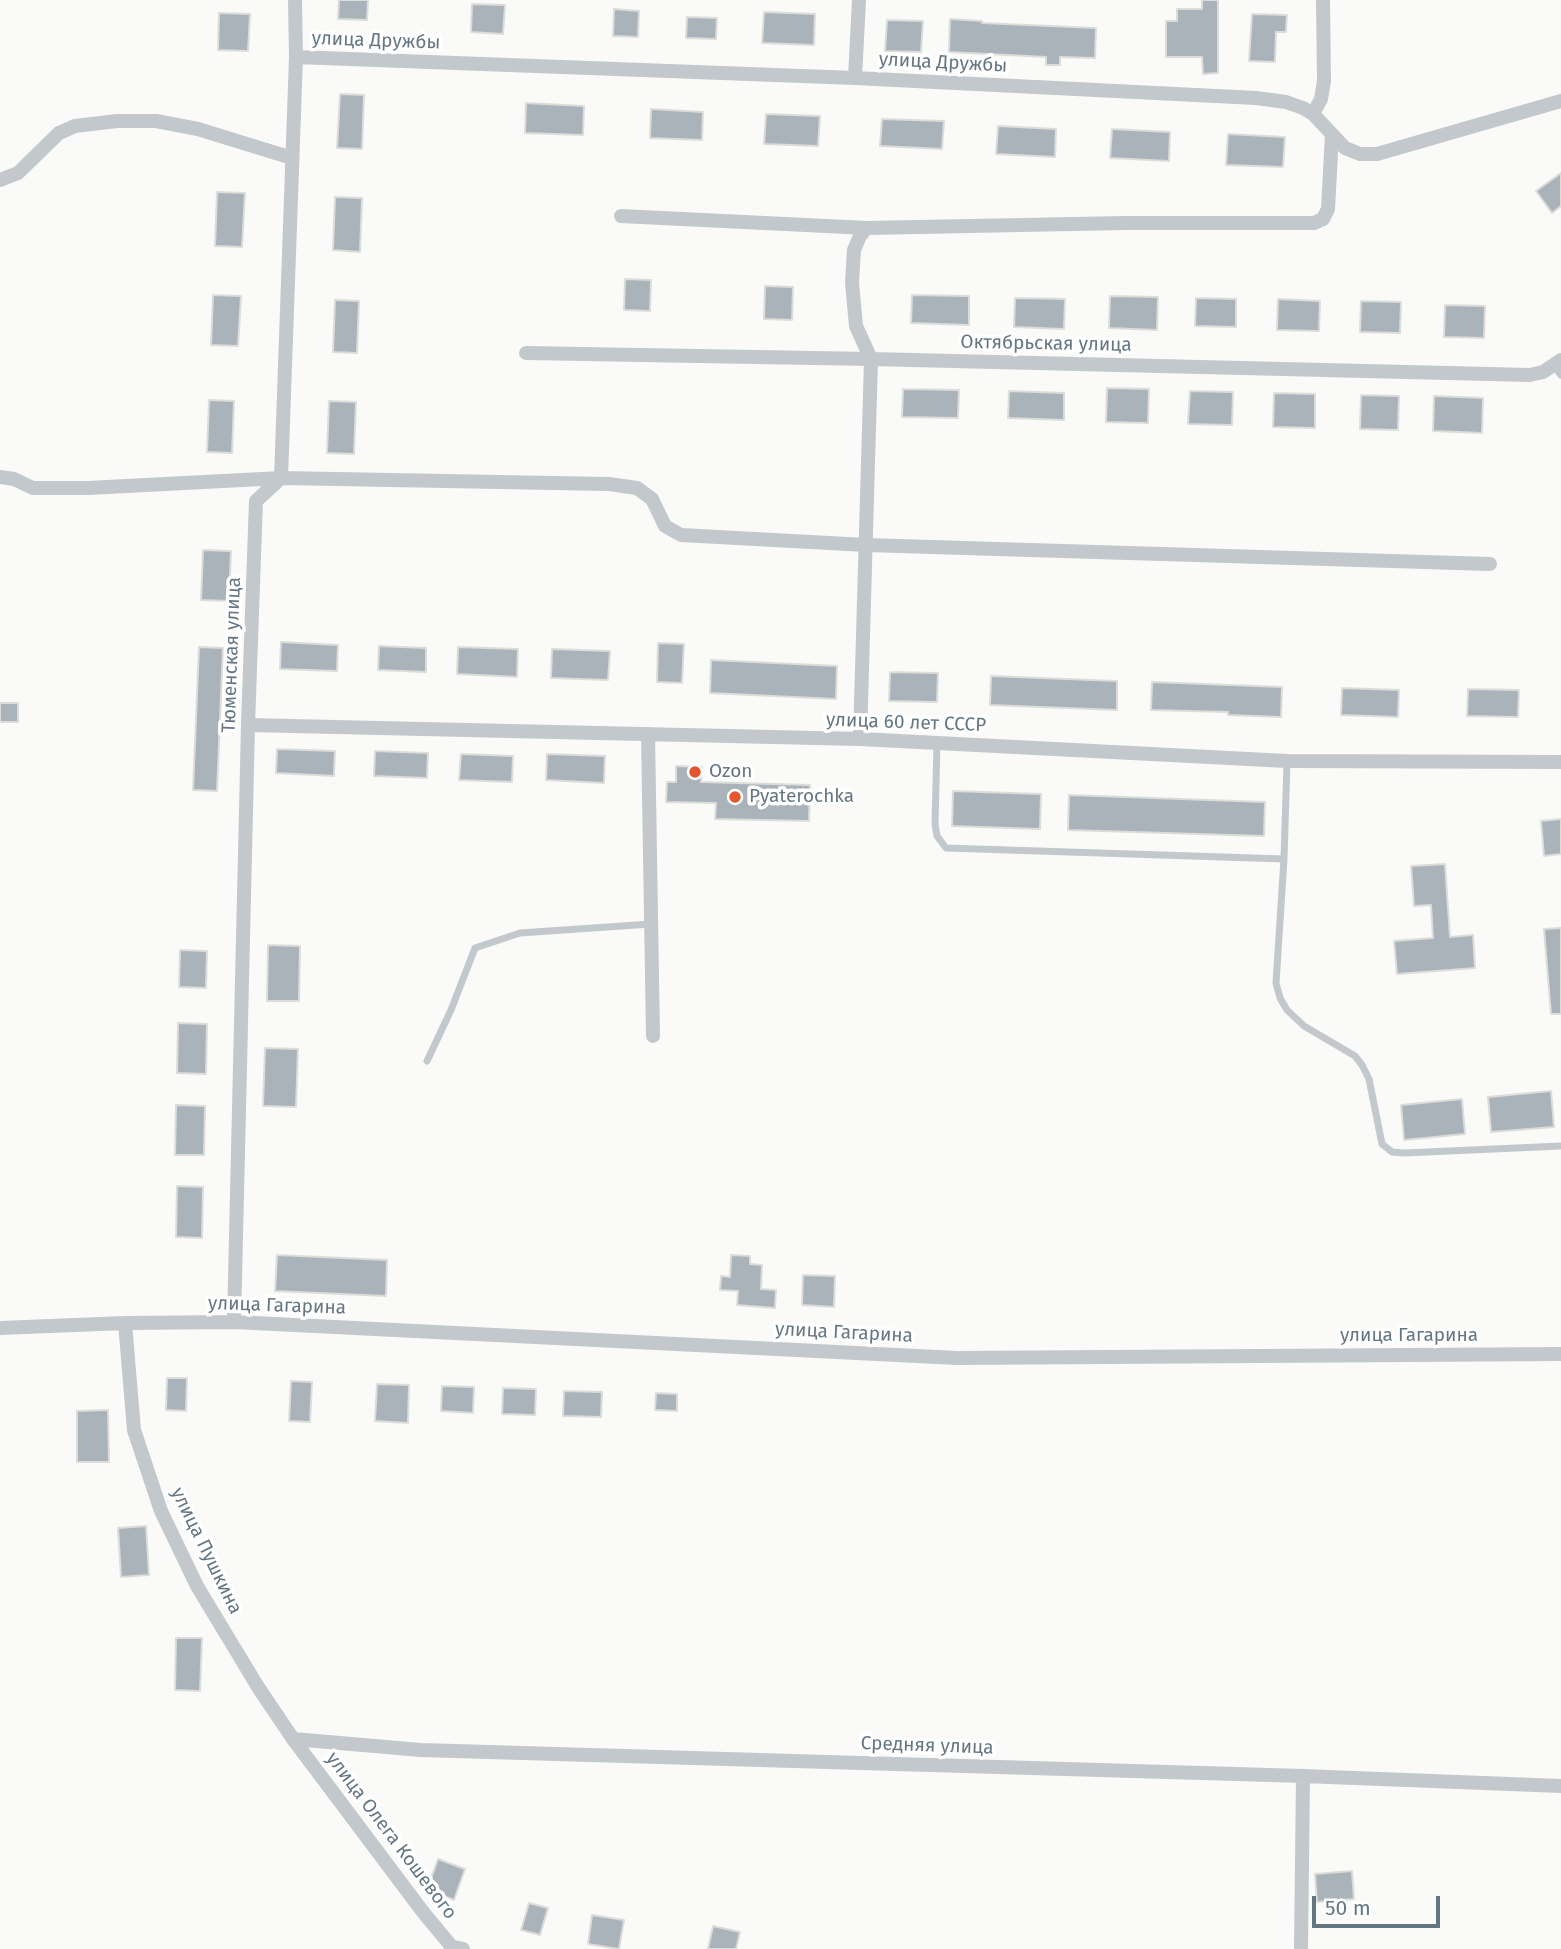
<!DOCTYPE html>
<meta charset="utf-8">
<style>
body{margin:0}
#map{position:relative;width:1561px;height:1949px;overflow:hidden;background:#fafaf8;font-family:"Fira Sans",sans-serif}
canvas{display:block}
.scale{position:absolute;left:1312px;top:1896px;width:128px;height:32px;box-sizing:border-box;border:4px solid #657683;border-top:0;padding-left:9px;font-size:21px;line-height:24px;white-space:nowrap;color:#657683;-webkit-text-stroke:5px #fff;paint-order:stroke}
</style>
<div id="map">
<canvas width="1561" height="1949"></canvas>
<div class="scale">50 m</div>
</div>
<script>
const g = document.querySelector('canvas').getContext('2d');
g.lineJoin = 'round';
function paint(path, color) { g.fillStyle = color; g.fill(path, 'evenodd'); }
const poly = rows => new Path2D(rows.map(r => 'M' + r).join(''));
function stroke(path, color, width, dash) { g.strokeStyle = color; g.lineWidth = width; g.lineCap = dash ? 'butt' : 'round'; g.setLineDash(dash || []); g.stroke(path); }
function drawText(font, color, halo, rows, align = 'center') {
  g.font = font + ' "Fira Sans",sans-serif'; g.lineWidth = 7; g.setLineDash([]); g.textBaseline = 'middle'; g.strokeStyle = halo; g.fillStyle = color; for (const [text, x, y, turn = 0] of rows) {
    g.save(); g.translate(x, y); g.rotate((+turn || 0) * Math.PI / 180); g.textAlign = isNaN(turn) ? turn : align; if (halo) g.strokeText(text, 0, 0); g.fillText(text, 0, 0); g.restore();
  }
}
const building = poly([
 [339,0,368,0,367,20,338,19,339,0],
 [1202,0,1218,0,1218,73,1203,74,1202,57,1166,57,1166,21,1177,21,1177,9,1202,9,1202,0],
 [472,4,505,5,503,34,471,32,472,4],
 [614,9,639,11,638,37,613,36,614,9],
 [764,12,815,14,814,45,762,43,764,12],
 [219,13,250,14,248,51,218,50,219,13],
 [1252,14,1287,15,1286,32,1276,32,1275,62,1249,61,1252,14],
 [687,17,717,18,716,39,686,38,687,17],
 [950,19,982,21,982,23,1096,28,1095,58,1060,57,1060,65,1046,65,1046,57,949,52,950,19],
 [887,20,923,21,921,52,885,51,887,20],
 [340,94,364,95,362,149,337,148,340,94],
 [526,103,584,106,583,135,525,133,526,103],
 [651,109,703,112,702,140,650,138,651,109],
 [766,114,820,116,818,146,764,144,766,114],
 [882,119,944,121,942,149,880,146,882,119],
 [998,126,1056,129,1055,157,996,154,998,126],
 [1112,129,1170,132,1169,161,1110,158,1112,129],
 [1228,134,1285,137,1283,167,1226,165,1228,134],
 [1561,173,1561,206,1552,213,1536,191,1561,173],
 [217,192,245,193,242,247,215,246,217,192],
 [335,197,362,198,360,252,333,250,335,197],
 [625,279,651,280,650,311,624,310,625,279],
 [765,286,793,287,792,320,764,319,765,286],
 [213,295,241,296,238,346,211,345,213,295],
 [912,295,969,296,969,325,911,323,912,295],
 [1110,296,1158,297,1157,330,1109,328,1110,296],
 [1015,298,1065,299,1064,329,1014,327,1015,298],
 [1196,298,1236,299,1236,327,1195,326,1196,298],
 [1278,299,1320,301,1319,331,1277,330,1278,299],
 [335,300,359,301,357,353,333,352,335,300],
 [1361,301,1401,302,1400,333,1360,332,1361,301],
 [1445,305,1485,306,1484,338,1444,337,1445,305],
 [1107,388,1149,389,1148,423,1106,422,1107,388],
 [903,389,959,390,958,418,902,417,903,389],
 [1009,391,1064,393,1064,420,1008,418,1009,391],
 [1190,391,1233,392,1232,425,1188,424,1190,391],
 [1274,393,1315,394,1315,428,1273,427,1274,393],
 [1361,395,1399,396,1398,430,1360,429,1361,395],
 [1434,396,1483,398,1482,433,1433,431,1434,396],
 [209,400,234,401,232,453,207,452,209,400],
 [329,401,356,402,354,454,327,453,329,401],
 [203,550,231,551,229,601,201,600,203,550],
 [281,642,338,645,337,671,280,669,281,642],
 [658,643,684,644,682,683,657,682,658,643],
 [379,646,426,648,426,672,378,670,379,646],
 [199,647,223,648,217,791,193,790,199,647],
 [458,647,518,649,517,677,457,674,458,647],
 [552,649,610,651,608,680,551,678,552,649],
 [711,660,837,666,836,699,710,693,711,660],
 [890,672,938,673,937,702,889,701,890,672],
 [991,676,1117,681,1117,710,990,705,991,676],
 [1152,682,1282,687,1281,717,1228,715,1228,712,1151,710,1152,682],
 [1342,688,1399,690,1398,717,1341,715,1342,688],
 [1468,689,1519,690,1518,717,1467,716,1468,689],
 [0,703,18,703,18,722,0,722,0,703],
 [277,749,335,751,334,776,276,773,277,749],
 [375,751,428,753,427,778,374,776,375,751],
 [461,754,513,756,512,782,459,780,461,754],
 [547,754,605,756,604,783,546,780,547,754],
 [676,766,702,767,701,782,810,785,809,821,715,819,716,803,666,802,667,782,676,782,676,766],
 [953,791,1041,794,1040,829,952,826,953,791],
 [1069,795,1265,802,1264,836,1068,830,1069,795],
 [1561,819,1561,854,1544,856,1541,821,1561,819],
 [1445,864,1450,937,1473,935,1475,968,1397,974,1394,941,1433,938,1431,905,1414,906,1411,866,1445,864],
 [1561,928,1561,1014,1551,1014,1544,929,1561,928],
 [268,945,300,946,299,1001,267,1001,268,945],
 [180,950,207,951,206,988,179,987,180,950],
 [178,1023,207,1024,206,1074,177,1073,178,1023],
 [265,1048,298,1049,296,1107,263,1106,265,1048],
 [1551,1091,1554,1127,1491,1132,1488,1097,1551,1091],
 [1462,1099,1465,1134,1404,1140,1401,1105,1462,1099],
 [176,1105,205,1106,204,1155,175,1155,176,1105],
 [177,1186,203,1187,202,1238,176,1237,177,1186],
 [277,1255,387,1260,386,1296,275,1291,277,1255],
 [731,1255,750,1256,750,1264,762,1265,761,1289,776,1290,775,1308,737,1305,738,1291,720,1290,721,1276,730,1277,731,1255],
 [803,1275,835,1276,834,1307,802,1305,803,1275],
 [167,1378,187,1378,186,1411,166,1410,167,1378],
 [291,1381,312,1382,310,1422,289,1421,291,1381],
 [377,1384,409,1385,408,1423,375,1421,377,1384],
 [442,1386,474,1387,473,1413,441,1411,442,1386],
 [503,1388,536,1389,535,1415,502,1414,503,1388],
 [564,1391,602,1392,601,1417,563,1416,564,1391],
 [656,1393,677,1394,677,1411,655,1410,656,1393],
 [108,1410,109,1462,77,1462,77,1411,108,1410],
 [146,1526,149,1575,121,1577,118,1528,146,1526],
 [176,1638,202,1638,200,1691,175,1690,176,1638],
 [438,1859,465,1869,454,1900,427,1890,438,1859],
 [1352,1871,1354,1899,1317,1902,1315,1874,1352,1871],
 [529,1903,548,1908,540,1935,521,1930,529,1903],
 [592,1915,624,1920,619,1949,588,1944,592,1915],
 [713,1926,740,1932,736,1949,708,1949,713,1926]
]);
paint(building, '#aab3b9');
stroke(building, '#dcdcda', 2);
stroke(poly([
 [1554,366,1561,375],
 [937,743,935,824,937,836,946,848,1284,859],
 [1287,761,1284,859,1276,983,1280,998,1287,1010,1304,1026,1355,1056,1362,1065,1369,1079,1382,1144,1392,1152,1404,1153,1561,1146],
 [427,1061,451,1010,475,948,520,933,651,924]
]), '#c3c8cc', 7);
stroke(poly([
 [296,57,855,78,1256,98,1286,102,1303,108,1313,114,1345,148,1360,154,1377,154,1561,101],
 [855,78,859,0],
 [1313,114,1321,99,1324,81,1323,0],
 [0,180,18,173,59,133,75,126,117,121,156,121,198,129,292,158],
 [621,216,867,228],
 [526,353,871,359,1530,375,1543,372,1561,360],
 [0,477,14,479,33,488,88,488,281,478,609,484,637,488,652,499,665,526,681,535,866,545,1490,564],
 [248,725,860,739,1287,761,1561,762],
 [648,734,653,1036],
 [860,739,871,359,856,326,852,283,854,250,860,236,867,228,1124,223,1314,223,1323,219,1328,209,1332,134],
 [234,1322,248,725,256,501,281,478,296,57,295,0],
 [125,1323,134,1430,161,1511,197,1586,258,1687,293,1739,423,1912,452,1947,463,1949],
 [0,1328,125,1323,234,1322,957,1358,1561,1354],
 [293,1739,421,1750,1303,1776,1561,1786],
 [1301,1949,1303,1776]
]), '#c3c8cc', 14);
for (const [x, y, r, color] of [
 [695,772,7,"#e4572e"],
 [735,797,7,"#e4572e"]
]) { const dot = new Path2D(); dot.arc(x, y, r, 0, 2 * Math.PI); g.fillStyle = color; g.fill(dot); stroke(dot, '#fff', 2.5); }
drawText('19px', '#657683', '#fff', [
 ["улица Дружбы",376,41,2],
 ["улица Дружбы",943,63,3],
 ["Октябрьская улица",1046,344,1],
 ["Тюменская улица",232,655,-88],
 ["улица 60 лет СССР",906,723,2],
 ["улица Гагарина",277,1306,2],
 ["улица Гагарина",844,1333,3],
 ["улица Гагарина",1409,1336],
 ["улица Пушкина",206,1551,64],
 ["Средняя улица",927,1746,2],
 ["улица Олега Кошевого",391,1836,53]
]);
drawText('19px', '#657683', '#fff', [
 ["Ozon",709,772],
 ["Pyaterochka",749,797]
], 'left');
</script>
